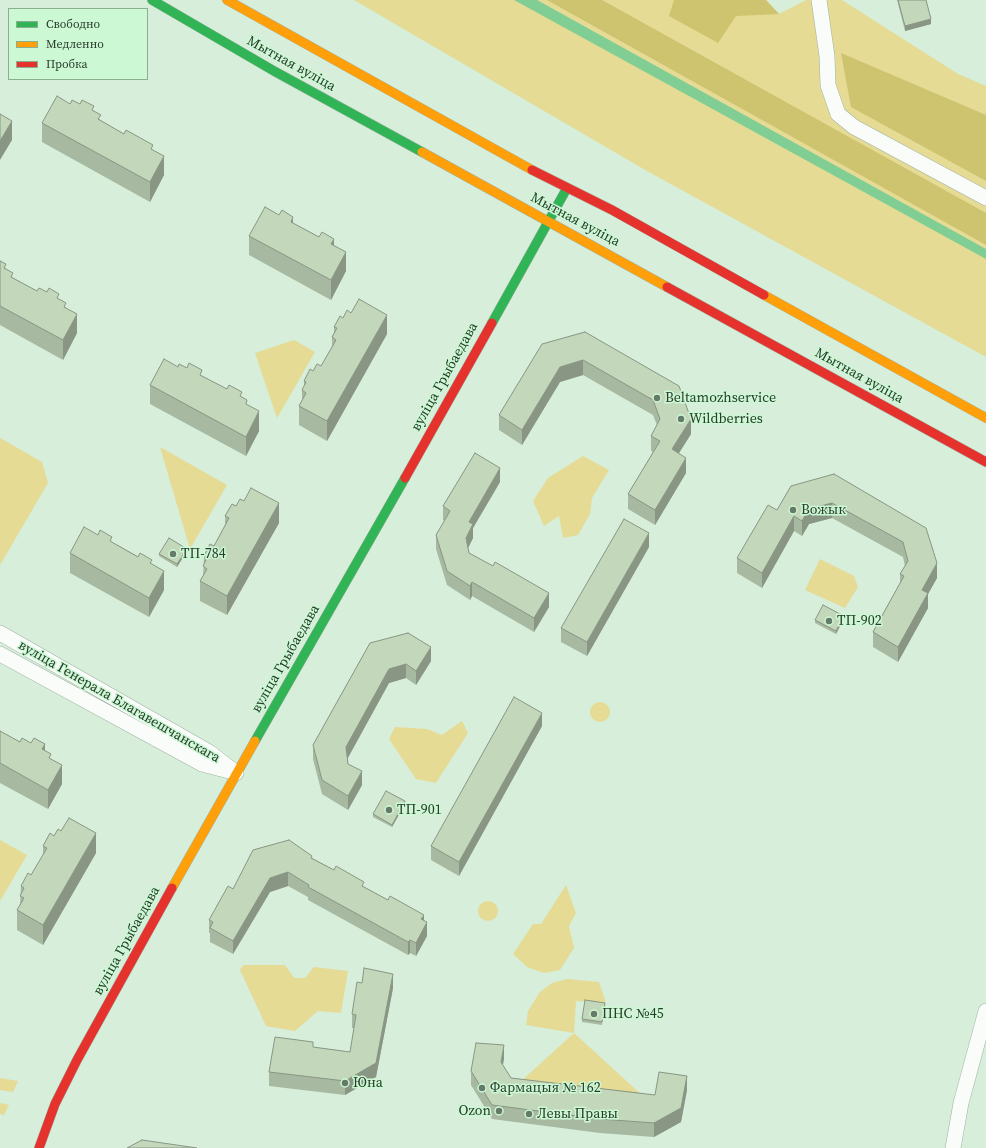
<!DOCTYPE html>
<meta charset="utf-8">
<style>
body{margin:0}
#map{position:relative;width:986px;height:1148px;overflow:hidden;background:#d6eeda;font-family:"Source Serif 4",serif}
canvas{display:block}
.legend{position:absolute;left:8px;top:8px;width:140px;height:72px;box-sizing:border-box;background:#ccf9d4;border:1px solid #8bad91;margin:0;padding:5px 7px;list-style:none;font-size:12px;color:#293b2d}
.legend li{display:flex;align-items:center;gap:8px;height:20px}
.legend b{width:20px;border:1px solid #8bad91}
</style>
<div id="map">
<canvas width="986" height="1148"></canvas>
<ul class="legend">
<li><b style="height:5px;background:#30b455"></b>Свободно</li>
<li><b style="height:5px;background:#ff9f0a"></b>Медленно</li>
<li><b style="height:5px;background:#e5322d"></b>Пробка</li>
</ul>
</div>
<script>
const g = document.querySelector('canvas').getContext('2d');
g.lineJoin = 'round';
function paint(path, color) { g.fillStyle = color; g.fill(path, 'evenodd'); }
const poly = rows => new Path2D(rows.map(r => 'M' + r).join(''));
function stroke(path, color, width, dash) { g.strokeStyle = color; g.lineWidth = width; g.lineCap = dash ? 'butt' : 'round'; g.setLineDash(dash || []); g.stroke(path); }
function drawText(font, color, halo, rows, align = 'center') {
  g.font = font + ' "Source Serif 4",serif'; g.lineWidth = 3; g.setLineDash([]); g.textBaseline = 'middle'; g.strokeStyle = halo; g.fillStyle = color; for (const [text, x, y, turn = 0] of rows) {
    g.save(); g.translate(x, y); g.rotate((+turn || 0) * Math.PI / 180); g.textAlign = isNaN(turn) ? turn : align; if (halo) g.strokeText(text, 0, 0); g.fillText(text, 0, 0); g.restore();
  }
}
paint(poly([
 [354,0,766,0,779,14,806,0,842,0,958,74,986,86,986,357,647,171],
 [294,340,315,352,277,418,255,353],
 [0,438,42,462,48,483,0,565],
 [160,447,227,485,190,549],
 [583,456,609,470,592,498,590,514,578,535,563,538,559,516,544,526,533,501,548,478],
 [820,559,854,576,858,587,845,608,805,590],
 '590 712a10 10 0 1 1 20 0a10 10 0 1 1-20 0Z',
 [462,721,468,733,436,783,416,779,389,739,395,727,427,729,442,735],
 [0,840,27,855,0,901],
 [566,885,576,913,569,926,574,948,560,970,544,973,527,967,513,954,533,924,541,924],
 '478 911a10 10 0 1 1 20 0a10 10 0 1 1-20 0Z',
 [243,965,285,965,294,978,305,978,314,967,348,971,341,1013,318,1011,295,1031,266,1026,240,970],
 [567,979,599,982,606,1003,576,1001,574,1033,644,1097,519,1083,574,1033,526,1025,528,1011,540,992,552,983],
 [0,1078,18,1081,13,1092,0,1090],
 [0,1103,9,1105,4,1115,0,1114]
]), '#e5db94');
paint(poly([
 [547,0,602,0,986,213,986,245],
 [674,0,766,0,779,14,736,16,718,43,669,16],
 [841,53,986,115,986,181,851,107]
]), '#cec36e');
paint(poly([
 [514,0,537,0,986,249,986,259]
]), '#81ce94');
const street = poly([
 [819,0,827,56,828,85,838,114,854,127,986,198],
 [0,633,209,752,236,773],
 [0,654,202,764,229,771],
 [953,1148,961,1103,986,1011]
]);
const fast = poly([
 [152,0,274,71,422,152],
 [492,323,567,188],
 [255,741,405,478]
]);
const slow = poly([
 [227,0,532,170],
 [422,152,667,287],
 [764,295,986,418],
 [172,888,255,741]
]);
const jam = poly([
 [532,170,612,210,764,295],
 [667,287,986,462],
 [405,478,492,323],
 [39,1148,55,1104,77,1060,172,888]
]);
stroke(street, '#9fb2a2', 16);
stroke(fast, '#9fb2a2', 10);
stroke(slow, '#9fb2a2', 10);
stroke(jam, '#9fb2a2', 10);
stroke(street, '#f9fcf9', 15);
stroke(fast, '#30b455', 9);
stroke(slow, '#ff9f0a', 9);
stroke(jam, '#e5322d', 9);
paint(poly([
 [897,0,926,0,931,24,905,31],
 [70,104,94,111,101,121,153,150,164,175,150,202,42,142,42,123],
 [293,223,334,245,346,271,331,300,249,255,249,236],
 [0,261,13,278,37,291,59,299,66,308,77,333,63,360,0,325],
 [343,318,387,334,327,441,299,425,299,406,302,400,302,390,304,387,304,381,313,371,321,366,332,347,332,337,334,333,334,327],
 [585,332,691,434,679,453,686,473,655,525,628,509,628,494,653,452,651,451,651,436,657,425,653,415,583,375,560,382,522,445,499,430,499,415],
 [178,367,202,376,242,398,247,405,259,431,246,456,150,404,150,385],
 [500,482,473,528,473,538,468,548,469,553,549,607,534,632,472,596,470,600,447,585,436,549,436,535,445,521,443,520,443,506],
 [791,486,926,528,937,578,928,594,928,608,898,662,873,647,873,632,900,583,900,574,905,566,903,557,832,518,809,524,802,536,794,531,762,588,737,573,737,558,777,510],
 [236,506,279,523,227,615,200,601,200,581,203,577,204,556,214,546,225,525,225,516],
 [112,542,152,564,164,590,149,617,70,573,70,553],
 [649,547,587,656,561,642,561,628],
 [187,551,177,567,159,556,159,554],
 [844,618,836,634,815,623,815,620],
 [370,643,431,661,416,685,406,678,389,683,348,758,348,764,362,785,348,810,322,794,313,759,313,745],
 [542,726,459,876,431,860,431,846],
 [0,731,20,742,45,750,51,759,62,784,48,809,0,783],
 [405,804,392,827,373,817,373,814],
 [54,836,96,853,43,945,17,930,17,910,20,905,21,886,31,875,43,856,43,846],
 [312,858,424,920,427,936,416,956,410,953,408,955,308,900,308,897,288,886,270,892,233,954,210,942,210,933,209,933,209,920,233,889],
 [393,988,376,1077,345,1095,269,1086,269,1072,313,1047,350,1052,354,1028,352,1028,352,1014],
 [605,1006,602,1025,582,1022,582,1019],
 [504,1059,502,1065,511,1078,655,1095,687,1090,681,1122,654,1137,600,1133,492,1119,471,1085,471,1071]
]), '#a8b9a1');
paint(poly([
 [931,19,931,24,905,31,905,26],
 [12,121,12,140,0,160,0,141],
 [164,156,164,175,150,202,150,182],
 [293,217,293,236,291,222],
 [334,239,334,258,331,244],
 [346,252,346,271,331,300,331,280],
 [77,314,77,333,63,360,63,340],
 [387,315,387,334,327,441,327,421],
 [583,360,583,375,560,382,522,445,522,430,560,367],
 [259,411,259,431,246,456,246,437],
 [691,419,691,434,672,464,672,449],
 [686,458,686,473,655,525,655,510],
 [500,468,500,482,473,528,473,538,466,552,466,538,469,522],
 [279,503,279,523,227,615,227,596],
 [832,503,832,518,809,524,802,536,802,521,809,509],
 [794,516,794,531,762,588,762,573],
 [649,533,649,547,587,656,587,642],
 [187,549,187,551,177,567,177,564],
 [937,563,937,578,928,594,928,608,898,662,898,647,922,590],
 [164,571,164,590,149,617,149,598],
 [472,582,472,596,470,600,470,586],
 [549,593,549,607,534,632,534,618],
 [844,616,844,618,836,634,836,631],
 [431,647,431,661,416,685,416,671],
 [406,664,406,678,389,683,346,761,346,747,389,669],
 [542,713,542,726,459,876,459,862],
 [45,744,45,764,42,749],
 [62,765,62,784,48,809,48,790],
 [362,771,362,785,348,810,348,796],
 [405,801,405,804,392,827,392,825],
 [96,833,96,853,43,945,43,925],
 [288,872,288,886,270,892,233,954,233,941,270,878],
 [424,915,424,928,421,919],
 [427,922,427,936,416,956,416,943],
 [410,940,410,953,408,955,408,942],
 [393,974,393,988,376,1077,345,1095,345,1081],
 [504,1045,504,1059,501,1076,501,1062],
 [687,1076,687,1090,681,1122,654,1137,654,1123]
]), '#889683');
const building = poly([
 [898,0,926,0,931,19,905,26,898,0],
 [57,96,70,104,72,100,80,104,82,100,94,106,92,110,101,115,98,119,124,134,126,130,153,145,151,149,164,156,150,182,42,123,57,96],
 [0,114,12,121,0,141,0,114],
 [265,207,279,215,282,210,293,217,291,222,319,237,322,232,334,239,331,244,346,252,331,280,249,236,265,207],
 [0,261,6,264,4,268,13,273,11,277,37,291,39,288,47,292,49,288,59,294,57,298,66,303,64,307,77,314,63,340,0,306,0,261],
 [359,299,387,315,327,421,299,406,306,393,302,390,306,382,304,381,310,369,313,371,317,364,321,366,336,340,332,337,337,328,334,327,340,316,343,318,347,310,351,313,359,299],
 [585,332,679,386,691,419,672,449,686,458,655,510,628,494,660,441,651,436,660,419,653,400,583,360,560,367,522,430,499,415,542,344,585,332],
 [164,359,178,367,179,364,187,368,189,363,202,370,200,375,227,389,229,385,242,392,240,396,247,400,246,404,259,411,246,437,150,385,164,359],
 [475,453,500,468,469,522,473,524,466,538,469,553,493,566,495,562,549,593,534,618,472,582,470,586,447,571,436,535,450,511,443,506,475,453],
 [834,474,926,528,937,563,922,590,928,593,898,647,873,632,904,576,900,574,908,561,903,542,832,503,809,509,802,521,794,516,762,573,737,558,768,505,777,510,791,486,834,474],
 [251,488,279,503,227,596,200,581,207,569,203,566,207,558,204,556,210,544,214,546,229,518,225,516,232,504,236,506,240,499,244,501,251,488],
 [624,519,649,533,587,642,561,628,624,519],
 [84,527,98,535,100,530,112,537,110,541,138,557,140,553,152,560,150,563,164,571,149,598,70,553,84,527],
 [169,538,187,549,177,564,159,554,169,538],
 [823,605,844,616,836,631,815,620,823,605],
 [408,633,431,647,416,671,406,664,389,669,346,747,348,764,362,771,348,796,322,780,313,745,370,643,408,633],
 [514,697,542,713,459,862,431,846,514,697],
 [0,731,20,742,22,738,31,743,34,738,45,744,42,749,51,754,49,758,62,765,48,790,0,763,0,731],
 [386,791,405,801,392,825,373,814,386,791],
 [69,818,96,833,43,925,17,910,24,898,20,896,24,888,21,886,28,873,31,875,47,848,43,846,50,833,54,836,58,829,61,831,69,818],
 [289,840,312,856,311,858,334,870,336,866,364,882,362,886,388,900,390,896,424,915,421,919,427,922,416,943,410,940,408,942,308,887,309,885,288,872,270,878,233,941,210,928,213,922,209,920,228,886,233,889,253,850,289,840],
 [364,968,393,974,376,1063,345,1081,269,1072,275,1037,313,1042,313,1047,350,1052,356,1015,352,1014,357,982,362,983,364,968],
 [585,1000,605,1003,602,1022,582,1019,585,1000],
 [476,1043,504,1045,501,1062,511,1078,655,1095,659,1072,687,1076,681,1108,654,1123,600,1119,492,1105,471,1071,476,1043],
 [142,1140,197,1148,127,1148,142,1140]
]);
paint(building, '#c3d7bb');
stroke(building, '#889683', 1);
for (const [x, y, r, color] of [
 [657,398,4,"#667a6a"],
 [681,419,4,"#667a6a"],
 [793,510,4,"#667a6a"],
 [173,554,4,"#667a6a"],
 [829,621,4,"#667a6a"],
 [389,810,4,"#667a6a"],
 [594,1014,4,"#667a6a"],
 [345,1083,4,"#667a6a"],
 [482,1088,4,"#667a6a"],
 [499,1111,4,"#667a6a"],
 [529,1114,4,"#667a6a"]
]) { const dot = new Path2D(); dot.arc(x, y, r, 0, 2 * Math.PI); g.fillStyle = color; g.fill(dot); stroke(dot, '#ccf9d4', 1.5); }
drawText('14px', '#293b2d', '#ccf9d4', [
 ["Мытная вуліца",291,64,29],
 ["Мытная вуліца",575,220,28],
 ["Мытная вуліца",859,376,29],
 ["вуліца Грыбаедава",445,377,-61],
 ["вуліца Грыбаедава",286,659,-60],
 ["вуліца Генерала Благавешчанскага",119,702,30],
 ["вуліца Грыбаедава",127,941,-61]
]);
drawText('14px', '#293b2d', '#ccf9d4', [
 ["Beltamozhservice",665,398],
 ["Wildberries",689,419],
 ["Вожык",801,510],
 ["ТП-784",181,554],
 ["ТП-902",837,621],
 ["ТП-901",397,810],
 ["ПНС №45",602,1014],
 ["Юна",353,1083],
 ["Фармацыя № 162",490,1088],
 ["Ozon",491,1111,"right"],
 ["Левы Правы",537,1114]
], 'left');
</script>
